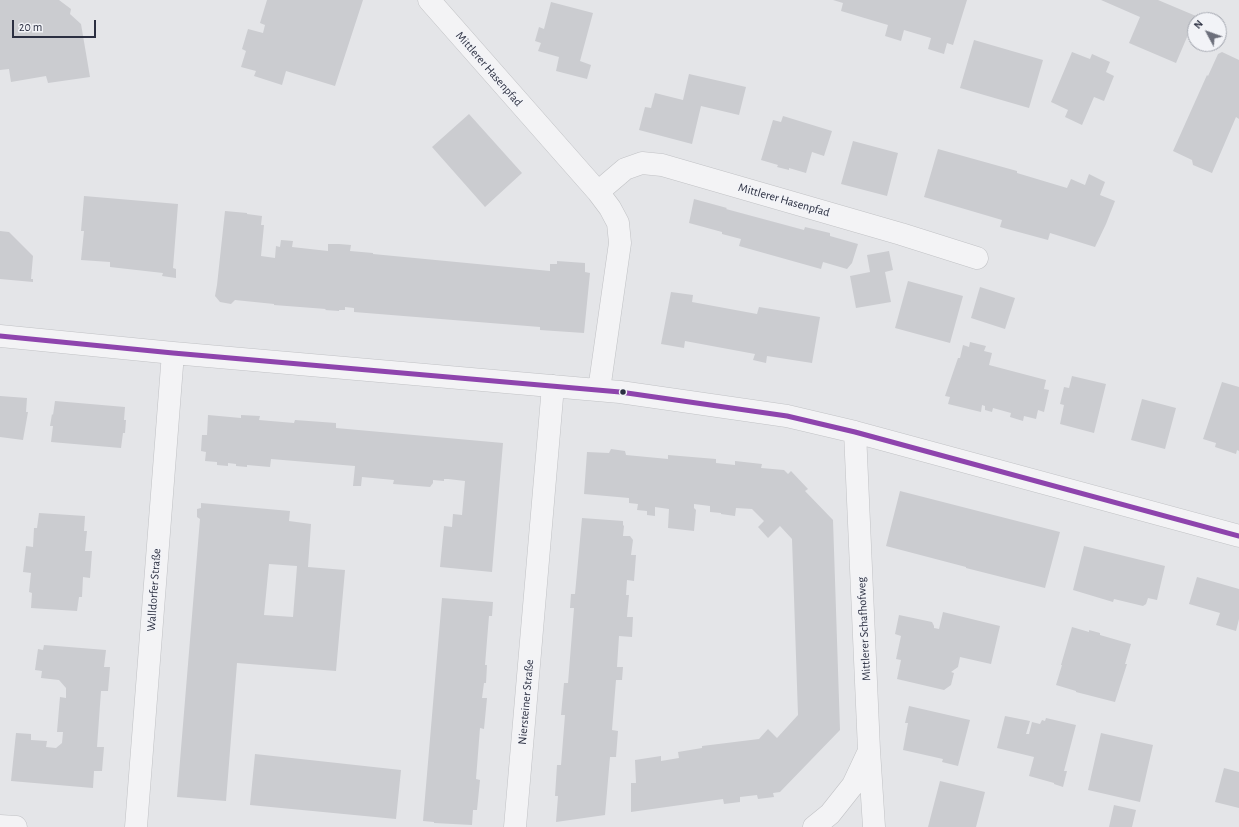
<!DOCTYPE html>
<meta charset="utf-8">
<style>
body{margin:0}
#map{position:relative;width:1239px;height:827px;overflow:hidden;background:#e4e5e8;font-family:"Alegreya Sans",sans-serif}
canvas{display:block}
.north{position:absolute;left:1187px;top:12px;width:40px;height:40px;box-sizing:border-box;background:#f2f3f7;border:1px solid #a2a5ae;border-radius:50%;rotate:311deg;font-size:11px;font-weight:700;line-height:16px;text-align:center;color:#2b2f41}
.north::after{content:'';display:block;margin:auto;width:14px;height:18px;background:#6c6f7b;clip-path:polygon(50% 0,100% 100%,50% 72%,0 100%)}
.scale{position:absolute;left:12px;top:20px;width:84px;height:18px;box-sizing:border-box;border:2px solid #2b2f41;border-top:0;padding-left:5px;font-size:12px;line-height:14px;white-space:nowrap;color:#2b2f41;-webkit-text-stroke:3px #f2f3f7;paint-order:stroke}
</style>
<div id="map">
<canvas width="1239" height="827"></canvas>
<div class="north">N</div>
<div class="scale">20 m</div>
</div>
<script>
const g = document.querySelector('canvas').getContext('2d');
g.lineJoin = 'round';
function paint(path, color) { g.fillStyle = color; g.fill(path, 'evenodd'); }
const poly = rows => new Path2D(rows.map(r => 'M' + r).join(''));
function stroke(path, color, width, dash) { g.strokeStyle = color; g.lineWidth = width; g.lineCap = dash ? 'butt' : 'round'; g.setLineDash(dash || []); g.stroke(path); }
function drawText(font, color, halo, rows, align = 'center') {
  g.font = font + ' "Alegreya Sans",sans-serif'; g.lineWidth = 3; g.setLineDash([]); g.textBaseline = 'middle'; g.strokeStyle = halo; g.fillStyle = color; for (const [text, x, y, turn = 0] of rows) {
    g.save(); g.translate(x, y); g.rotate((+turn || 0) * Math.PI / 180); g.textAlign = isNaN(turn) ? turn : align; if (halo) g.strokeText(text, 0, 0); g.fillText(text, 0, 0); g.restore();
  }
}
paint(poly([
 [0,0,59,0,71,9,70,14,81,24,90,77,48,83,46,76,11,82,9,69,0,70],
 [267,0,363,0,335,86,286,71,282,85,254,76,256,71,241,67,246,51,242,49,248,29,263,33,265,25,260,23],
 [833,0,967,0,953,45,947,43,944,54,928,49,931,38,904,30,901,41,885,36,888,25,841,11,843,3],
 [1101,0,1158,0,1196,16,1176,63,1129,43,1140,17],
 [551,2,593,13,580,61,591,65,587,79,556,71,559,57,538,51,541,43,535,41,539,27,544,29],
 [974,40,1043,60,1029,108,960,88],
 [1072,52,1090,59,1092,54,1110,62,1106,72,1114,76,1104,101,1094,97,1082,125,1065,117,1068,110,1051,102],
 [1222,52,1239,60,1239,119,1236,117,1212,173,1193,165,1192,160,1173,151,1207,75,1208,76,1218,54],
 [689,74,746,87,739,115,701,106,692,144,639,130,645,107,651,108,655,93,683,100],
 [469,114,522,173,485,207,432,147],
 [783,116,832,131,824,156,812,152,806,173,789,168,789,170,777,167,778,165,761,160,773,120,781,122],
 [853,141,898,153,887,196,841,184],
 [938,149,1017,171,1017,173,1067,188,1071,179,1085,185,1089,174,1105,182,1100,195,1115,201,1106,224,1095,247,1050,233,1048,240,1000,227,1002,220,924,197],
 [84,196,178,204,173,268,176,269,176,278,162,276,163,273,110,267,110,262,81,260,84,231,81,231],
 [694,199,727,208,726,209,804,230,805,227,830,233,830,236,858,244,852,263,847,269,823,262,821,269,739,246,741,239,722,234,722,232,689,223],
 [225,211,247,213,247,214,262,216,261,225,264,225,261,256,275,258,276,246,280,247,281,240,293,241,292,247,328,251,328,244,339,244,351,245,350,251,373,253,373,254,550,271,550,264,557,264,557,261,585,263,585,272,590,273,584,333,540,330,540,327,354,312,354,308,345,307,345,310,339,310,339,311,325,310,326,309,274,305,274,304,235,300,231,304,220,302,215,296,217,285],
 [0,231,9,232,33,256,31,279,33,279,33,282,0,279],
 [889,251,893,270,885,272,891,302,856,308,850,276,870,272,867,255],
 [908,281,963,296,950,343,895,328],
 [980,287,1015,298,1005,329,971,318],
 [671,292,693,295,692,302,757,314,759,307,820,317,812,363,767,356,766,363,753,360,755,354,685,341,684,348,661,344],
 [970,342,986,346,984,351,992,353,989,365,1046,380,1044,389,1049,390,1044,412,1038,410,1036,419,1024,416,1023,421,1010,417,1011,413,993,408,992,412,985,410,985,406,982,405,981,412,948,404,950,397,945,396,958,358,960,358,963,345,969,347],
 [1072,376,1106,384,1094,433,1060,424,1064,405,1060,404,1064,387,1069,388],
 [1222,382,1239,387,1239,451,1237,450,1236,454,1215,447,1216,443,1203,439],
 [0,396,27,398,26,412,28,412,23,440,0,437],
 [1142,399,1176,408,1165,449,1131,440],
 [55,401,125,407,124,420,126,420,125,433,123,433,121,448,51,442,53,426,50,426,52,414,53,415],
 [208,415,241,418,241,415,260,416,259,420,294,423,295,420,336,423,336,428,503,443,492,572,440,567,444,526,452,527,453,514,462,515,465,481,448,479,444,479,444,481,433,480,433,483,430,487,393,484,394,480,362,477,361,486,353,486,355,466,271,459,270,467,247,465,247,467,236,466,236,464,228,463,228,466,217,465,217,462,205,461,206,452,201,451,202,435,207,435],
 [611,449,625,451,626,455,668,459,668,455,716,459,716,463,735,465,735,461,762,464,761,468,784,470,788,474,791,471,808,489,805,491,833,520,840,730,780,792,773,793,774,797,758,799,757,795,740,797,740,802,724,804,723,799,631,812,631,783,636,783,635,760,661,756,661,761,679,758,678,752,702,748,702,746,759,739,768,729,777,738,798,715,792,539,780,526,768,538,758,527,764,521,752,509,736,508,735,516,721,514,721,513,710,512,710,506,694,504,694,508,696,510,694,531,668,528,669,509,655,507,655,516,647,515,647,511,637,510,638,504,629,503,629,498,584,494,587,452,609,453],
 [900,491,1060,532,1045,588,966,568,966,567,886,546],
 [201,503,290,511,289,521,311,524,308,567,345,570,336,671,237,663,226,801,177,797,200,519,197,517,197,509,201,508],
 [269,564,297,566,293,617,264,615],
 [39,513,85,516,84,531,87,531,85,551,92,551,90,578,83,577,82,597,79,597,77,611,31,608,32,593,29,592,31,573,23,572,26,546,33,547,34,528,37,528],
 [582,518,623,521,623,525,624,526,623,536,630,536,633,540,631,555,636,555,634,581,627,580,626,595,629,595,627,617,633,617,632,637,619,636,617,667,623,667,622,680,616,680,612,730,618,731,616,757,610,757,605,815,556,822,558,796,555,796,557,765,561,765,565,715,561,715,564,683,568,683,574,608,570,608,571,594,575,594],
 [1084,546,1165,566,1157,600,1148,598,1146,604,1143,606,1114,599,1113,602,1073,590],
 [1197,577,1239,589,1239,619,1236,631,1216,625,1220,613,1189,604],
 [442,598,493,602,492,616,489,616,485,665,487,665,486,683,484,683,482,698,487,698,484,729,480,728,476,779,480,780,477,810,473,810,472,825,434,823,434,822,423,821],
 [943,612,1000,626,991,664,960,657,958,667,951,672,954,673,951,685,944,690,897,679,901,660,896,659,901,636,895,634,899,615,932,622,934,626,934,628,939,629],
 [1072,627,1089,632,1089,630,1100,633,1100,635,1131,644,1125,664,1127,664,1115,702,1076,692,1076,691,1056,685,1062,665,1061,665],
 [44,645,106,650,104,667,110,667,108,691,101,691,97,747,104,747,102,771,94,771,93,788,11,781,16,733,31,734,31,740,47,741,46,747,56,748,62,743,63,732,57,732,60,697,66,698,66,688,59,680,41,678,42,671,35,670,38,649,43,650],
 [909,706,970,720,958,766,942,762,943,759,903,750,908,723,905,723],
 [1005,716,1030,721,1026,734,1029,734,1032,722,1040,724,1042,720,1045,721,1046,718,1076,725,1064,771,1067,771,1063,787,1054,784,1054,783,1029,776,1034,757,997,748],
 [1101,733,1153,745,1140,802,1088,790],
 [255,754,401,770,396,819,250,805],
 [1224,768,1239,772,1239,808,1215,802],
 [940,781,985,792,976,827,928,827],
 [1114,805,1136,810,1132,827,1109,827]
]), '#cbccd0');
const street = poly([
 [429,0,598,192,610,208,618,223,620,243,599,390],
 [598,192,625,169,642,163,662,165,901,234,977,258],
 [0,336,173,353,620,392,787,416,855,432,1239,536],
 [855,432,869,750,874,827],
 [0,826,16,827],
 [136,827,173,353],
 [515,827,553,386],
 [814,827,830,814,853,785,869,751]
]);
stroke(street, '#c1c2c5', 23);
stroke(street, '#f3f3f5', 22);
stroke(poly([
 [0,336,173,353,620,392,787,416,855,432,1239,536]
]), '#8e44ad', 5);
for (const [x, y, r, color] of [
 [623,392,3.5,"#2b2f41"]
]) { const dot = new Path2D(); dot.arc(x, y, r, 0, 2 * Math.PI); g.fillStyle = color; g.fill(dot); stroke(dot, '#f2f3f7', 1.5); }
drawText('12px', '#2b2f41', '#f2f3f7', [
 ["Mittlerer Hasenpfad",489,69,49],
 ["Mittlerer Hasenpfad",784,200,16],
 ["Walldorfer Straße",154,590,-86],
 ["Mittlerer Schafhofweg",864,629,-93],
 ["Niersteiner Straße",526,702,-85]
]);
</script>
